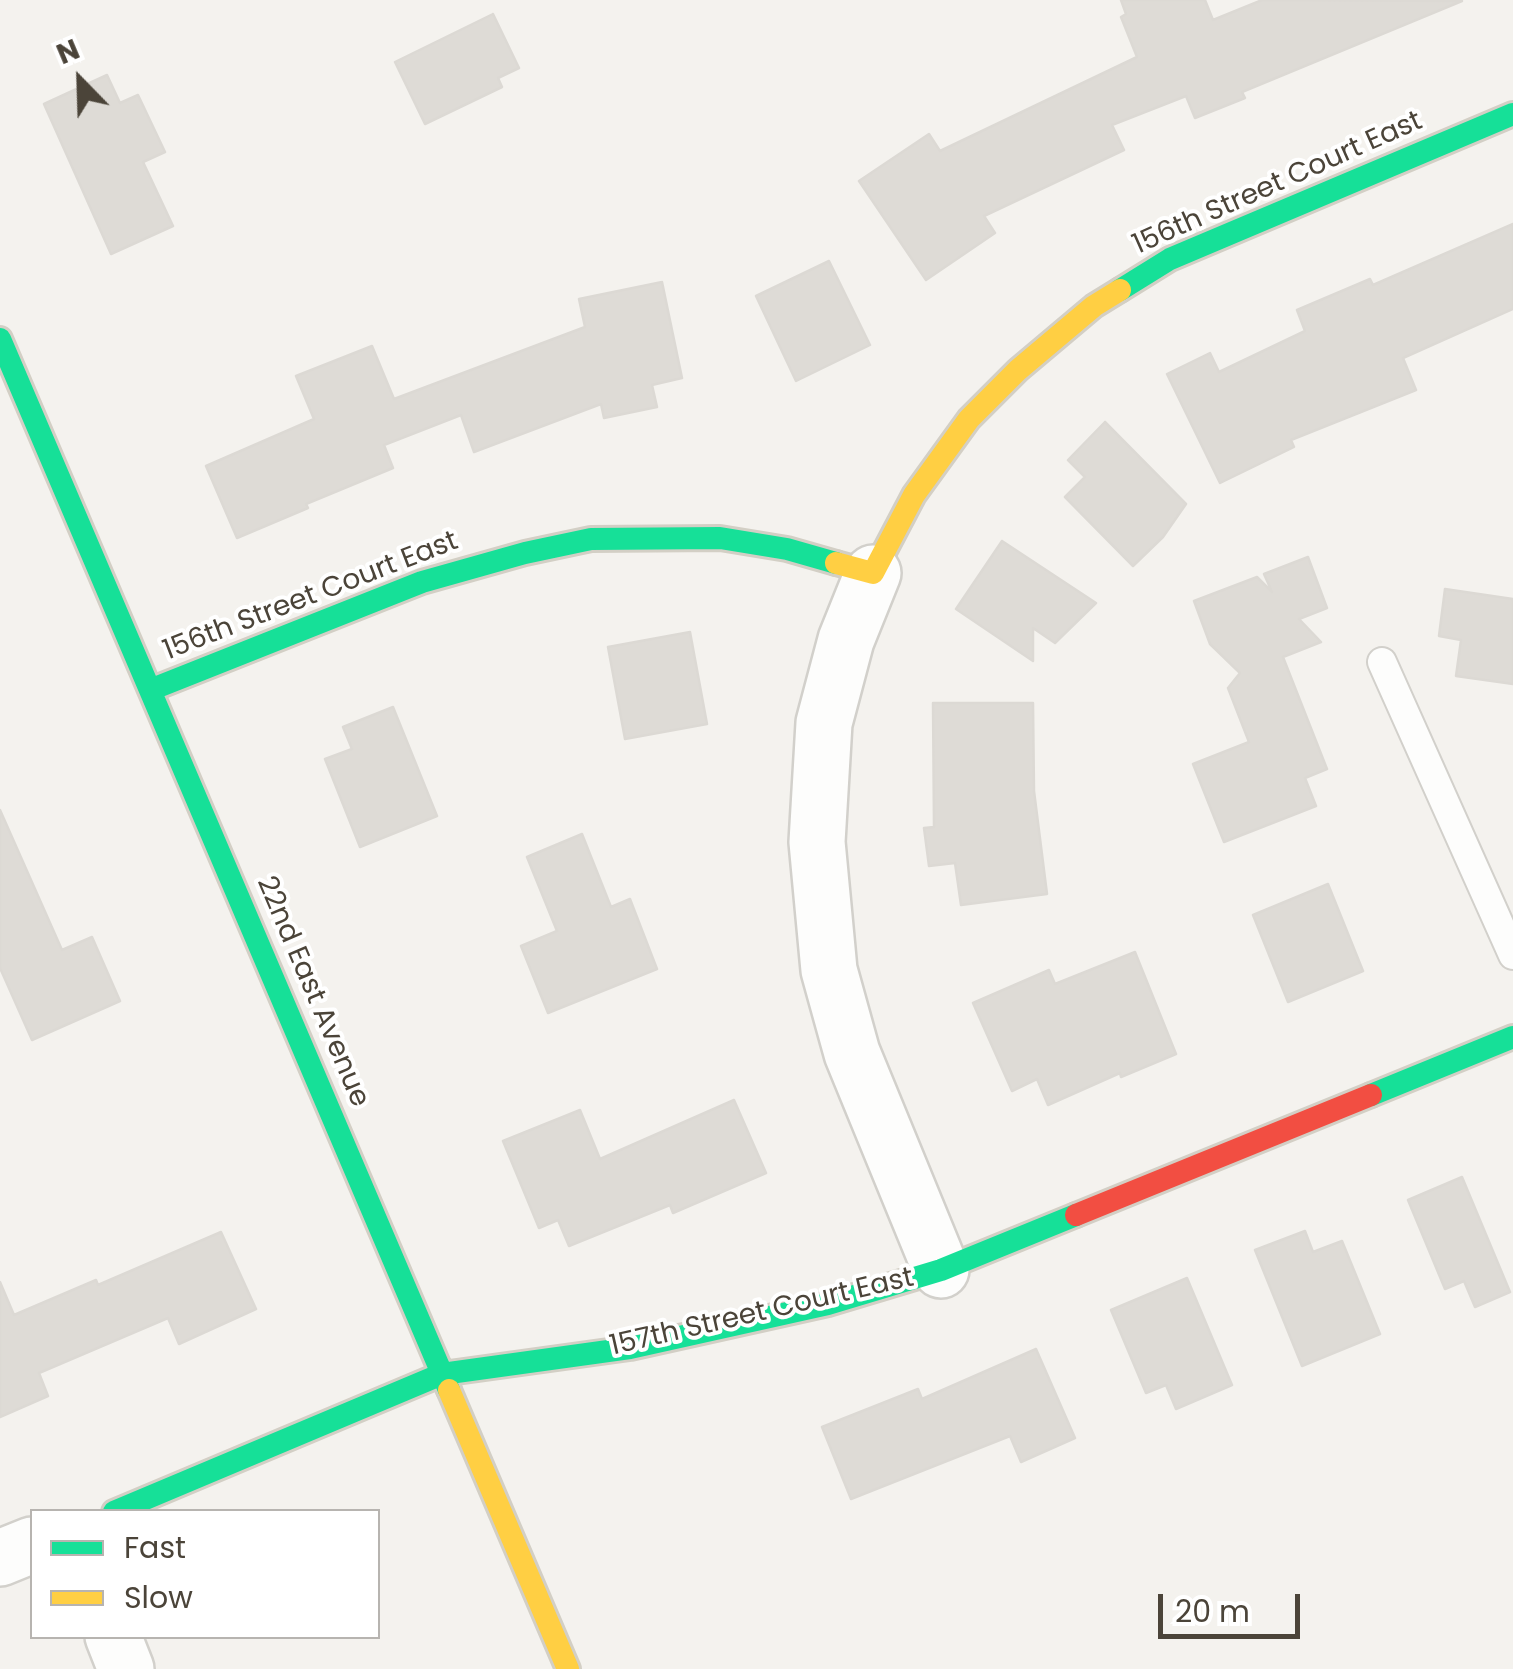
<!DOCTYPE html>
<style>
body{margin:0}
#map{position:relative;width:1513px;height:1669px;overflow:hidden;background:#f4f2ee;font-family:Poppins,sans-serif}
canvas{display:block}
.legend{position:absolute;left:30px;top:1509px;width:350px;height:130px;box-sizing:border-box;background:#fff;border:2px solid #b7b4b0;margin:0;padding:12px 18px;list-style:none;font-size:30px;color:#4b4439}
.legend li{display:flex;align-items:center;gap:20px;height:50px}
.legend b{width:50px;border:2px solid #b7b4b0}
.north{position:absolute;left:30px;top:30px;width:100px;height:100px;-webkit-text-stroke:8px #fff;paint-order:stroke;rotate:337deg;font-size:28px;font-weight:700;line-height:40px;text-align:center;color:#4b4439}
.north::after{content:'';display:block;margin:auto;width:35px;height:45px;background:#4b4439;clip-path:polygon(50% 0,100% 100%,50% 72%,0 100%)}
.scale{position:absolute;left:1158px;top:1594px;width:142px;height:45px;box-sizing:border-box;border:5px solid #4b4439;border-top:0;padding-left:12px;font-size:30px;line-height:35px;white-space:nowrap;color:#4b4439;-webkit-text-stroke:8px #fff;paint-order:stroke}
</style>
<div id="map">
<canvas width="1513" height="1669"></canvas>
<ul class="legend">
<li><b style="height:12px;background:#16e098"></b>Fast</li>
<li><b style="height:12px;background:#ffcf43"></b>Slow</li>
</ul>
<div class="north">N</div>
<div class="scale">20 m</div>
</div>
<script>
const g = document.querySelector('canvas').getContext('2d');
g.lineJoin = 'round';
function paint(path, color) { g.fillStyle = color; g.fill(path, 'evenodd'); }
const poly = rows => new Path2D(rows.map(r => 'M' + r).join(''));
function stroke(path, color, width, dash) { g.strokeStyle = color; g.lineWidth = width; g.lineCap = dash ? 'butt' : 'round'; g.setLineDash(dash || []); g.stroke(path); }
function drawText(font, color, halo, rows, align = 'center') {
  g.font = font + ' Poppins,sans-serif'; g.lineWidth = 8; g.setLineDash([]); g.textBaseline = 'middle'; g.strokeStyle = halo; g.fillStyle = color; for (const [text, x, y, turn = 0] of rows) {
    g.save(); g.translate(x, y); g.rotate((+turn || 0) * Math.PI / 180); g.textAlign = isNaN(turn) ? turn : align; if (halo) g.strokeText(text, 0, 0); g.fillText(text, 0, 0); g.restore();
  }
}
const building = poly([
 [1121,0,1205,0,1213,20,1262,0,1462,1,1242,92,1245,98,1195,118,1186,96,1112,125,1124,150,984,216,995,233,926,280,859,181,929,134,940,151,1137,57,1121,17,1126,14,1121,0],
 [493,14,519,68,498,78,502,87,425,124,395,62,493,14],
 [107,75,120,103,138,95,165,152,143,162,173,226,111,254,44,104,107,75],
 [1513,224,1513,309,1403,358,1416,390,1291,440,1294,447,1220,483,1167,374,1210,353,1219,372,1305,331,1297,310,1370,279,1373,285,1513,224],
 [829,261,870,345,796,381,756,296,829,261],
 [662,282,682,378,652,385,657,407,604,418,601,404,474,452,461,415,384,445,393,468,306,504,308,508,237,538,206,466,314,419,296,376,372,346,394,399,585,327,579,299,662,282],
 [1105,422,1186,504,1163,537,1133,566,1065,497,1085,477,1068,460,1105,422],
 [1002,541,1096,603,1055,643,1033,628,1033,661,956,609,1002,541],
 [1308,557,1327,608,1299,619,1321,642,1283,657,1327,769,1305,778,1316,806,1224,842,1193,764,1249,742,1228,688,1240,673,1210,644,1194,601,1257,577,1272,592,1264,574,1308,557],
 [1445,589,1513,599,1513,684,1456,676,1461,640,1439,636,1445,589],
 [690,632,707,724,625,739,608,647,690,632],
 [933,703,1033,703,1034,791,1047,894,961,905,955,863,929,866,924,828,934,827,933,703],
 [393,707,437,816,360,847,325,759,352,749,343,727,393,707],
 [0,810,62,950,92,937,120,1001,32,1040,0,968,0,810],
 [582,834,611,907,630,899,657,969,548,1013,521,946,557,931,527,857,582,834],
 [1328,884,1363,971,1288,1002,1253,915,1328,884],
 [1135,952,1176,1054,1121,1077,1120,1073,1048,1105,1037,1079,1012,1091,973,1003,1049,970,1055,984,1135,952],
 [734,1100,766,1173,673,1213,670,1205,569,1246,558,1220,539,1228,503,1141,580,1110,600,1159,734,1100],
 [1462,1177,1510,1292,1475,1307,1464,1281,1445,1289,1408,1200,1462,1177],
 [1305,1231,1313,1252,1342,1241,1380,1334,1302,1366,1255,1250,1305,1231],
 [221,1232,256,1309,179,1344,168,1318,39,1373,48,1396,0,1417,0,1282,14,1315,96,1280,98,1285,221,1232],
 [1187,1278,1232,1385,1176,1409,1166,1385,1146,1393,1111,1310,1187,1278],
 [1036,1349,1075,1438,1021,1462,1010,1436,851,1499,822,1427,918,1389,922,1399,1036,1349]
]);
paint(building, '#dedbd6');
stroke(building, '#dcd9d4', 2.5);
const lane = poly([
 [1382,662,1513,955]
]);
const street = poly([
 [873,573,846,640,824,723,817,842,829,970,852,1053,941,1270],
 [0,1558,32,1545],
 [113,1636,126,1669]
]);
const fast = poly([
 [1120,290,1170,259,1513,114],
 [0,339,449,1390],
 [150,690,422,582,525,553,591,539,720,538,787,549,836,563],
 [1371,1095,1513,1037],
 [114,1512,442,1374,630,1348,828,1304,941,1270,1076,1215]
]);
const slow = poly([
 [836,563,873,573,914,495,969,419,1018,370,1094,306,1120,290],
 [449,1390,568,1669]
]);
const jam = poly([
 [1076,1215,1371,1095]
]);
stroke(lane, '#d2d0cb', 32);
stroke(street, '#d2d0cb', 60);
stroke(fast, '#d3cfc5', 28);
stroke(slow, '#d3cfc5', 28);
stroke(jam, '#d3cfc5', 28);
stroke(lane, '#fdfdfc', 28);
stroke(street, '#fdfdfc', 55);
stroke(fast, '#16e098', 22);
stroke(slow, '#ffcf43', 22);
stroke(jam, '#f24e42', 22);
drawText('28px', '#4b4439', '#fff', [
 ["156th Street Court East",1278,184,-24],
 ["156th Street Court East",311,597,-21],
 ["22nd East Avenue",312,992,67],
 ["157th Street Court East",762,1313,-13]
]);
</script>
